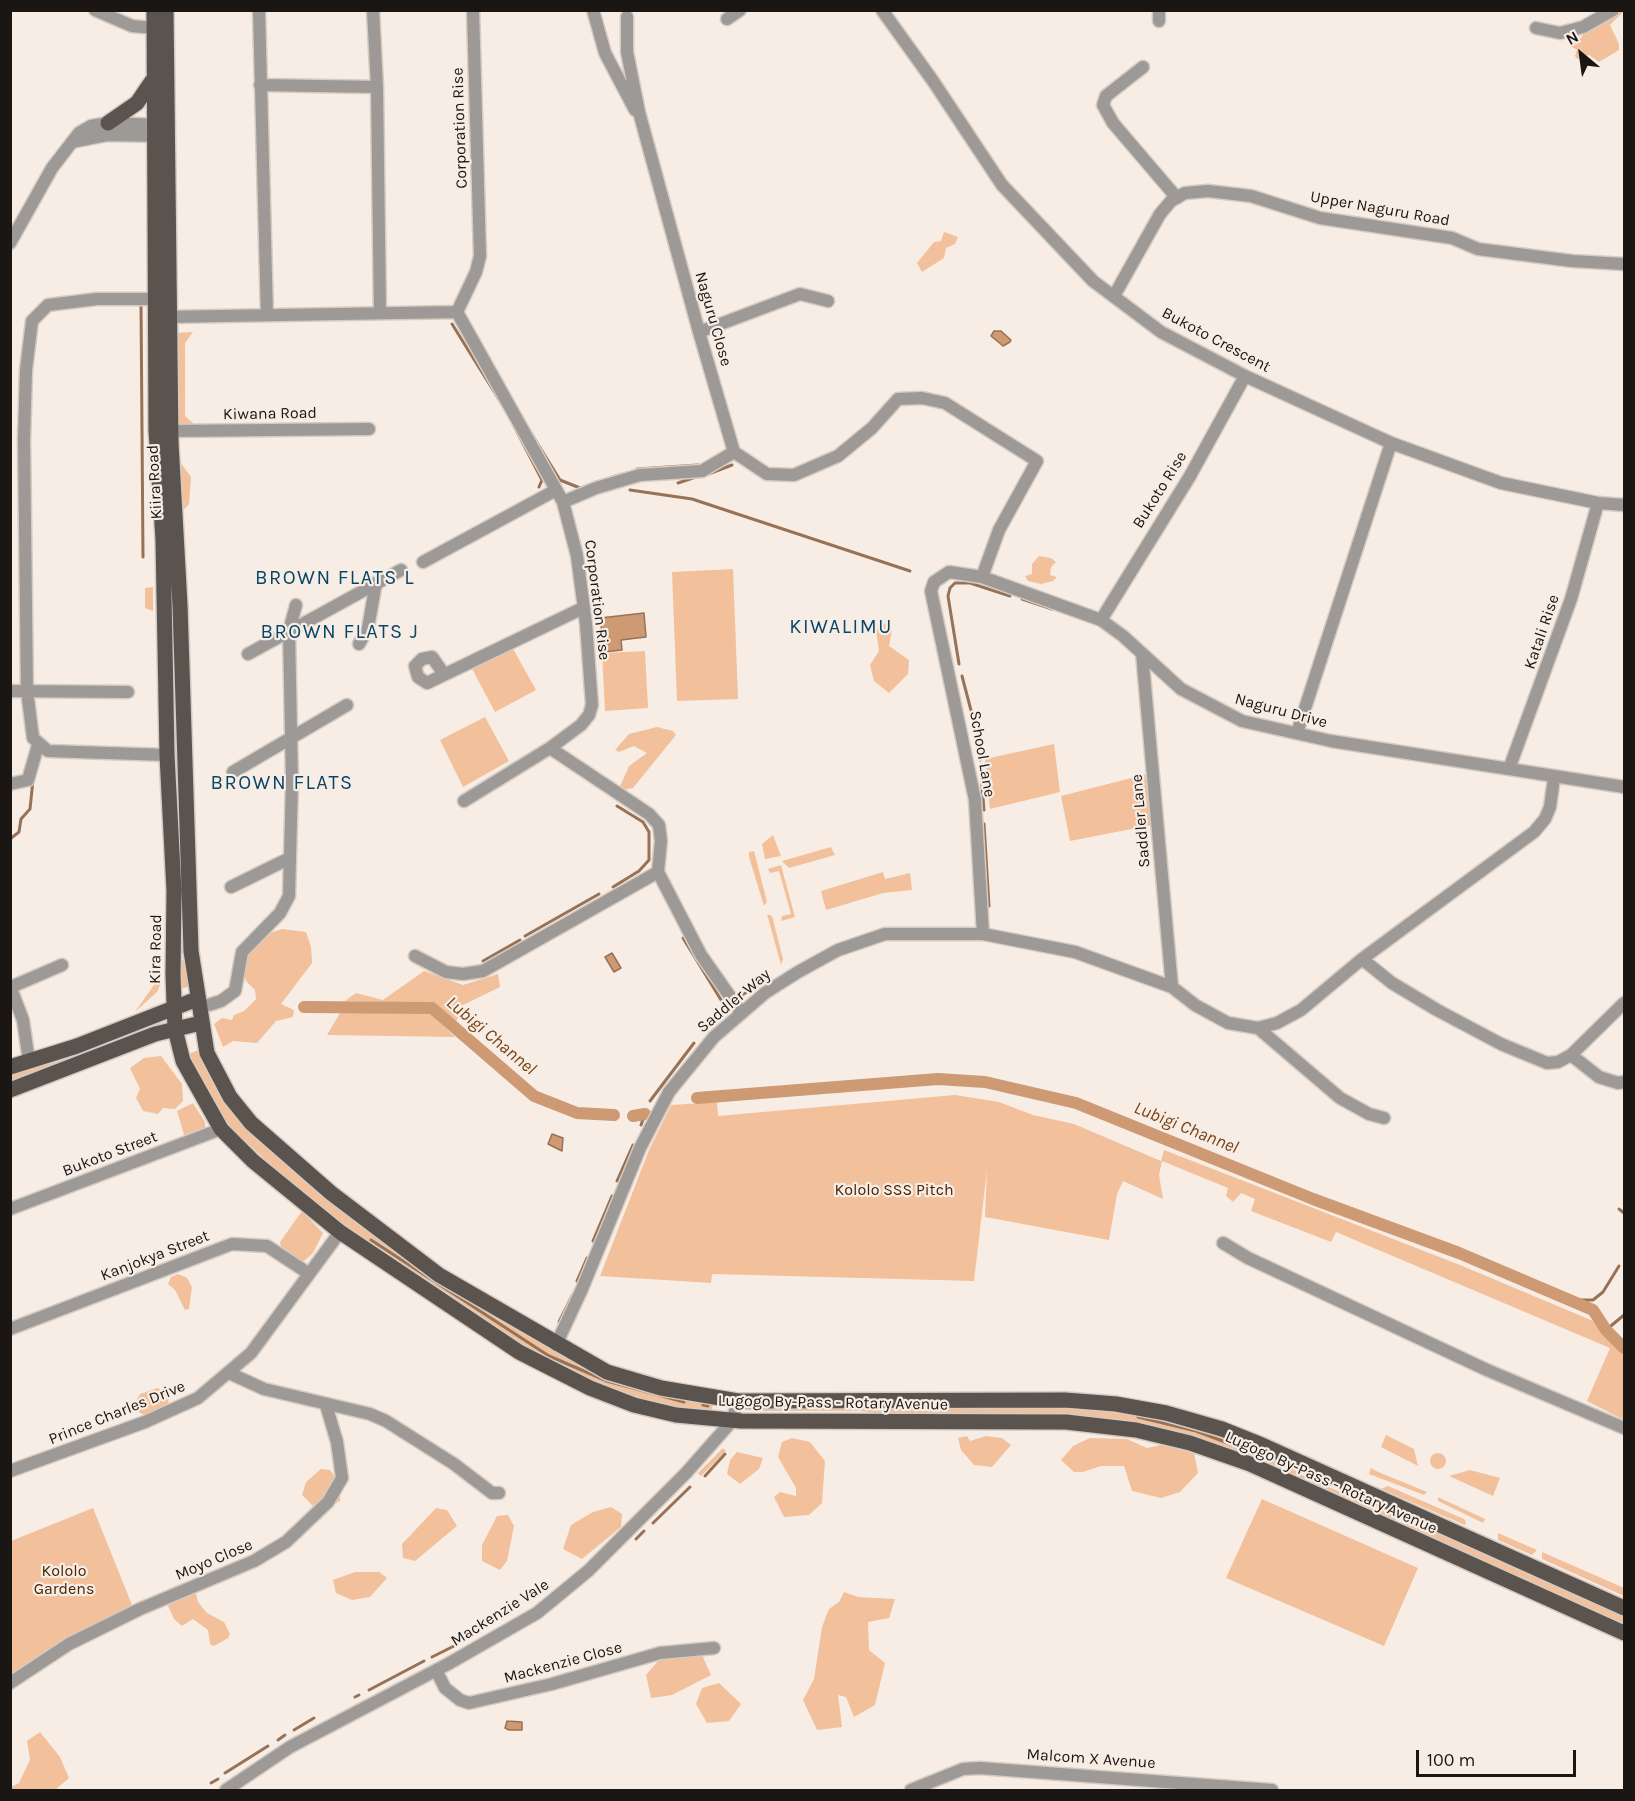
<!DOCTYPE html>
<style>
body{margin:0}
#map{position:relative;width:1635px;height:1801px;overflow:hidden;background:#f8ede5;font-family:Karla,sans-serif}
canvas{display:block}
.frame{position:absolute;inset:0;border:12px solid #1a1613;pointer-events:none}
.north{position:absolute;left:1551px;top:24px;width:60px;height:60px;-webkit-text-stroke:4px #f8ede5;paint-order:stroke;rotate:331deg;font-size:16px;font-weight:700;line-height:24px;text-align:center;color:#1a1613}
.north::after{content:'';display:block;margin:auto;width:21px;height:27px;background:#1a1613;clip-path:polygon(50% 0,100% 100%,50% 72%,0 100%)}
.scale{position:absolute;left:1416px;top:1750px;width:160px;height:27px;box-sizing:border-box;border:3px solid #1a1613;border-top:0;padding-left:8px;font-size:18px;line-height:21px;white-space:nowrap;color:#1a1613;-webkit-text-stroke:4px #f8ede5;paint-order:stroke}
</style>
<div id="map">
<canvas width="1635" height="1801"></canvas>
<div class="frame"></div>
<div class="north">N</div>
<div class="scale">100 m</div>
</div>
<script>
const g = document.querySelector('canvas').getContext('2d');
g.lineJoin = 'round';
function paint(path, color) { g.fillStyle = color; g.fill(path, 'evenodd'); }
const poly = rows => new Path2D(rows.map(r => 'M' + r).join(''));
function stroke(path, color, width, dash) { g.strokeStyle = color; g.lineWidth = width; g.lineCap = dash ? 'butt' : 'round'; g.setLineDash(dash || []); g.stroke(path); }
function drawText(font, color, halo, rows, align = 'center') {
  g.font = font + ' Karla,sans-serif'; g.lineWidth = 4.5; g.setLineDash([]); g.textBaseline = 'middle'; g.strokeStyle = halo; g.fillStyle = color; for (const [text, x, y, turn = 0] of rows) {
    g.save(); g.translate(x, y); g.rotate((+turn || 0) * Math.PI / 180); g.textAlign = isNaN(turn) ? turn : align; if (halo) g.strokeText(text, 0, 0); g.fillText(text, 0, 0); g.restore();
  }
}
paint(poly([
 [1619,11,1624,11,1610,25,1619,44,1619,50,1599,62,1589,55,1577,59,1575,56,1577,50,1570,46,1572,42,1581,38,1587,29],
 [944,232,958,237,955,244,946,248,944,258,922,272,917,263,934,242,941,241],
 [193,332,185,343,185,416,194,424,172,425,176,333],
 [177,458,191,477,189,504,180,514],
 [1039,556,1051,558,1056,562,1051,567,1050,575,1057,577,1053,581,1041,584,1028,581,1025,576,1032,574,1032,564],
 [733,569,738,699,677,701,672,572],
 [153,587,153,611,145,608,145,588],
 [884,623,892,630,889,646,909,660,908,674,889,693,874,681,870,665,879,651,876,630],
 [512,647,536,690,495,712,471,667],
 [645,651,648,708,605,711,602,653],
 [485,717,509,761,463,787,440,740],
 [657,727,673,731,676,735,633,788,618,791,629,766,647,753,634,746,619,752,615,750,629,734],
 [1054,744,1060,792,990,809,985,759],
 [1147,774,1152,825,1070,841,1061,796],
 [773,835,781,856,765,859,762,844],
 [831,847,835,855,789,868,782,861],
 [754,851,767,902,764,906,749,857,749,852],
 [781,865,795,917,781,921,782,916,791,914,779,871,770,873,768,869],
 [883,872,885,879,910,873,912,890,883,893,826,910,821,891],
 [767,914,772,916,783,959,781,965],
 [282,929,306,932,311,947,312,963,281,1004,294,1010,293,1017,276,1021,257,1043,233,1041,223,1047,214,1024,222,1018,232,1020,234,1015,244,1011,256,999,255,990,246,981,237,953,261,936],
 [183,960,186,961,188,987,180,989,179,962],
 [424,971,463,985,498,974,500,987,463,1005,456,1022,433,1003,345,1001,356,993,383,1000],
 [158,979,162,981,157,992,135,1012],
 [340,1013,430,1013,455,1037,327,1035],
 [149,1026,152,1028,11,1084,11,1073,53,1063],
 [198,1050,220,1097,240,1121,377,1237,438,1279,561,1355,609,1377,713,1404,712,1410,709,1412,666,1405,601,1386,551,1363,440,1293,328,1215,222,1121,189,1054],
 [161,1056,182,1084,183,1101,175,1109,163,1108,158,1114,143,1111,136,1098,140,1089,130,1068,144,1058],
 [955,1095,999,1102,1033,1115,1074,1124,1161,1161,1164,1150,1460,1265,1605,1326,1624,1340,1624,1420,1587,1401,1610,1348,1336,1232,1331,1242,1251,1211,1255,1199,1241,1193,1233,1202,1226,1196,1228,1188,1162,1161,1159,1175,1163,1199,1123,1181,1117,1194,1109,1240,985,1217,987,1170,974,1281,712,1274,711,1283,600,1276,649,1150,671,1105,717,1102,718,1116],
 [193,1103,205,1122,205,1129,185,1138,177,1111],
 [302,1211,323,1233,313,1253,304,1261,297,1260,282,1249,280,1242],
 [178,1274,187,1278,192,1287,189,1309,185,1310,175,1290,168,1284,171,1277],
 [158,1388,169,1396,168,1406,151,1419,137,1411,134,1405,140,1394],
 [1052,1406,1139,1413,1225,1436,1279,1459,1302,1475,1394,1516,1397,1521,1231,1448,1190,1436,889,1416,861,1411,753,1411,755,1407],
 [1386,1435,1414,1449,1418,1466,1381,1447],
 [967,1436,970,1441,986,1436,1002,1438,1011,1445,992,1467,974,1465,961,1450,958,1438],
 [792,1438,810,1442,825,1461,822,1503,809,1515,784,1517,774,1497,780,1492,796,1496,796,1488,778,1457,782,1442],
 [1090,1438,1127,1439,1147,1448,1166,1444,1194,1452,1198,1473,1180,1492,1161,1498,1132,1491,1124,1466,1101,1466,1083,1472,1074,1472,1061,1460,1073,1446],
 [723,1448,726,1451,701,1476,698,1473],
 [737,1452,763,1458,759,1469,740,1484,727,1474,730,1460],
 '1430 1461a8 8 0 1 1 16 0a8 8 0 1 1-16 0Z',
 [1371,1468,1376,1471,1427,1492,1424,1495,1369,1474],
 [321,1469,330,1470,341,1485,340,1501,333,1505,314,1507,302,1495,306,1482],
 [1470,1470,1500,1478,1493,1496,1449,1476],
 [1388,1486,1464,1519,1466,1522,1465,1525,1381,1489],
 [1438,1497,1485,1519,1483,1523,1438,1501],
 [1262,1499,1418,1568,1384,1646,1226,1578],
 [611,1507,622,1514,621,1527,582,1559,563,1549,571,1525,593,1512],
 [93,1508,132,1605,11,1681,11,1541],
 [436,1508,447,1510,457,1526,415,1561,403,1558,402,1544],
 [508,1515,514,1526,507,1561,500,1570,482,1561,482,1545,497,1516],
 [1406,1518,1624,1614,1624,1623,1564,1599,1407,1527],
 [1498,1533,1537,1550,1532,1555,1498,1540],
 [1542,1552,1624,1588,1624,1596,1542,1559],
 [355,1572,379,1572,387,1578,370,1597,352,1600,336,1593,333,1580],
 [185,1592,196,1593,198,1602,207,1613,224,1622,230,1634,228,1638,214,1646,210,1644,208,1630,193,1619,182,1626,174,1619,168,1606],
 [844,1592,858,1597,895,1599,889,1618,868,1622,869,1650,885,1663,875,1705,854,1717,846,1697,838,1695,842,1727,817,1730,803,1700,814,1679,822,1627,829,1609,839,1602],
 [666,1652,702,1655,711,1675,672,1695,651,1698,646,1675],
 [719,1683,741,1704,729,1721,707,1723,696,1704,702,1688],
 [40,1732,60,1757,69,1778,55,1790,11,1790,11,1787,19,1783,30,1760,27,1741]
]), '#f2c09a');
const water = poly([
 [994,331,1001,331,1011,340,1010,342,1003,346,991,336,994,331],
 [644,613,646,637,621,640,622,650,604,652,600,618,644,613],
 [612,953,621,968,614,972,605,957,612,953],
 [552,1134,563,1138,562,1151,548,1144,552,1134],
 [507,1721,522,1722,522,1730,509,1730,505,1728,507,1721]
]);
paint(water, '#cd9a73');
stroke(water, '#977256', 1.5);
stroke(poly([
 [141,304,143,557],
 [452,324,503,406],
 [515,428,542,480,539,487],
 [531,433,560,480,580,488],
 [637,469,698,465],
 [706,475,732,465],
 [612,477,627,473],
 [678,483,699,476],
 [630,490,692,499,910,571],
 [970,583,1010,596],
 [1022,599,1052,609],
 [959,664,948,596,950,588,955,583,971,583],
 [962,676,973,718],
 [975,730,980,760],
 [981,773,984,810],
 [984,824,989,906],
 [10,839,19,832,21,819,30,809,33,780],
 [613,887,639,871,649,860,649,832,643,822,617,806],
 [525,936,599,894],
 [683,938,726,1008,705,1029],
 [483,961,520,940],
 [742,995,768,979],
 [650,1101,694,1043],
 [641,1125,645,1114],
 [617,1181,633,1145],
 [1619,1209,1624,1213],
 [371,1240,549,1356,607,1381,684,1402],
 [593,1241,612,1196],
 [577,1281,587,1258],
 [1568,1300,1593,1300,1603,1292,1619,1266],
 [559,1322,572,1296],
 [1606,1330,1624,1315],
 [703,1405,708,1406],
 [1138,1417,1196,1431,1257,1454],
 [705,1476,725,1454],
 [653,1523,690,1487],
 [636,1539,644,1531],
 [432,1657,454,1646],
 [369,1690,424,1661],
 [355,1697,359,1695],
 [294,1730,314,1718],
 [278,1740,285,1735],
 [225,1773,268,1746],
 [211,1783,218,1779]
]), '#977256', 3);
stroke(poly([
 [304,1007,432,1008,534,1096,577,1113,614,1115],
 [697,1098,938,1079,985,1082,1076,1103,1313,1199,1459,1253,1593,1310,1606,1330,1624,1348],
 [633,1116,645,1114]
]), '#cd9a73', 12);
const minor = poly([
 [95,10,132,26,154,28],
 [259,10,267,315],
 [373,10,377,87,380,313],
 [593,10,605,53,635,110],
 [882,10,933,81,1002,185,1093,281,1161,332,1245,376,1391,443,1501,483,1598,503,1624,505],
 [627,17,627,52,639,112,699,332,734,452],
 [727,19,740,10],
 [1159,21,1159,10],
 [1536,28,1560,33,1583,27,1613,10],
 [1143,67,1106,96,1103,105,1113,123,1177,198],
 [260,85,377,87],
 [72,142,107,135,162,136],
 [10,243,52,168,79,133,91,126,108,123,162,125],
 [1114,296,1160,214,1171,201,1185,193,1208,191,1251,196,1320,218,1452,238,1478,249,1572,261,1624,264],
 [155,299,97,299,48,305,32,321,26,370,24,440,27,691,33,738,48,751,167,755],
 [163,317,457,312],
 [699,332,800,294,828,301],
 [171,431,369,429],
 [734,452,767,474,794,475,838,456,872,428,898,399,922,398,945,403,1037,461,999,530,982,577],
 [563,502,596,488,640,475,702,471,734,452],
 [423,562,556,490],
 [1101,620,1190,476,1245,376],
 [359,644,368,628,376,583],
 [1142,653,1172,987],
 [248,654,401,570],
 [444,674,432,657,422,659,415,666,418,677,427,683,583,608],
 [10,691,128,692],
 [1297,733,1391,443],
 [550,748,649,814,659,825,661,841,658,872,701,955,741,1012],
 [1509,769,1571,599,1598,503],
 [233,772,347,705],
 [10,784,28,780,38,745],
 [464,801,550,748,581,725,589,715,592,705,586,624,577,556,563,502,457,312,476,272,480,256,473,10],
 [231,887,290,858],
 [983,934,975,800,931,591,934,582,949,572,982,577,1101,620,1123,636,1181,689,1242,721,1331,741,1624,787],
 [415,956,446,972,463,974,483,971,658,872],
 [1362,959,1392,983,1437,1010,1501,1044,1547,1063,1558,1062,1571,1055,1624,1003],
 [10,986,23,1020,29,1061],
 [11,987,62,965],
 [199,1008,221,1001,235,991,242,952,280,913,289,896,292,781,289,631,296,605],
 [1258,1028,1340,1098,1369,1114,1384,1118],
 [1571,1055,1599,1077,1618,1083,1624,1082],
 [10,1209,221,1129],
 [1223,1243,1248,1258,1487,1370,1624,1428],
 [10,1329,232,1244,267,1246,308,1273],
 [556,1345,582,1289,640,1148,669,1092,714,1037,765,993,798,972,838,950,885,934,983,934,1075,952,1172,987,1195,1005,1228,1023,1258,1028,1277,1023,1301,1010,1362,959,1534,832,1545,819,1550,807,1554,778],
 [229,1373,264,1389,370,1414,386,1421,454,1464,492,1493,499,1493],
 [10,1471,145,1422,198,1398,251,1353,340,1232],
 [436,1670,445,1688,460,1700,469,1703,552,1684,660,1653,714,1648],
 [10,1683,69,1644,140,1609,254,1561,286,1542,328,1502,342,1478,337,1442,326,1405],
 [226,1790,290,1747,448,1664,537,1613,588,1571,686,1473,732,1421,738,1401],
 [911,1790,963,1769,980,1768,1272,1790]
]);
const major = poly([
 [154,10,156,430,163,540,167,755,174,891,173,975,175,1029,183,1061,221,1129,253,1161,340,1232,519,1352,590,1388,634,1405,676,1415,741,1421,1066,1422,1136,1430,1190,1443,1250,1464,1624,1633],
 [166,10,171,443,180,605,191,951,207,1053,230,1097,251,1123,331,1193,439,1275,607,1372,661,1388,738,1401,1065,1400,1116,1404,1166,1413,1222,1429,1262,1445,1624,1608],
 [108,123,137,103,152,81],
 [10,1067,77,1046,197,999],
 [10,1090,155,1034,201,1023]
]);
stroke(minor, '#d4cbc3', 15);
stroke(major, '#d4cbc3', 18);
stroke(minor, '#9d9996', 12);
stroke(major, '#5b534e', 15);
drawText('16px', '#1a1613', '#f8ede5', [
 ["Corporation Rise",460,128,-92],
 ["Upper Naguru Road",1380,209,10],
 ["Naguru Close",713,319,74],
 ["Bukoto Crescent",1216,340,28],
 ["Kiwana Road",270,414,-1],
 ["Kiira Road",155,482,-93],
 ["Bukoto Rise",1160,490,-58],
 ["Corporation Rise",597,600,83],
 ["Katali Rise",1542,632,-71],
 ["Naguru Drive",1281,711,15],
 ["School Lane",982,754,80],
 ["Saddler Lane",1141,821,-95],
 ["Kira Road",156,949,-89],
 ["Saddler Way",734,1001,-40],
 ["Bukoto Street",110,1154,-21],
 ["Kanjokya Street",155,1256,-21],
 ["Lugogo By-Pass - Rotary Avenue",833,1403,1],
 ["Prince Charles Drive",117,1413,-22],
 ["Lugogo By-Pass - Rotary Avenue",1331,1483,24],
 ["Moyo Close",214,1560,-23],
 ["Mackenzie Vale",500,1613,-32],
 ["Mackenzie Close",563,1663,-15],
 ["Malcom X Avenue",1091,1759,4]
]);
drawText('16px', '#472505', '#f8ede5', [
 ["Kololo SSS Pitch",894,1190],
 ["Kololo",64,1571],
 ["Gardens",64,1589]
]);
drawText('italic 18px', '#754317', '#f8ede5', [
 ["Lubigi Channel",491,1036,40],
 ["Lubigi Channel",1186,1128,22]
]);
g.letterSpacing = '1.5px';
drawText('20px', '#074667', '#f8ede5', [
 ["BROWN FLATS L",335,578],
 ["KIWALIMU",841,627],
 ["BROWN FLATS J",340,632],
 ["BROWN FLATS",282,783]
]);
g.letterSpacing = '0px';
</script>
